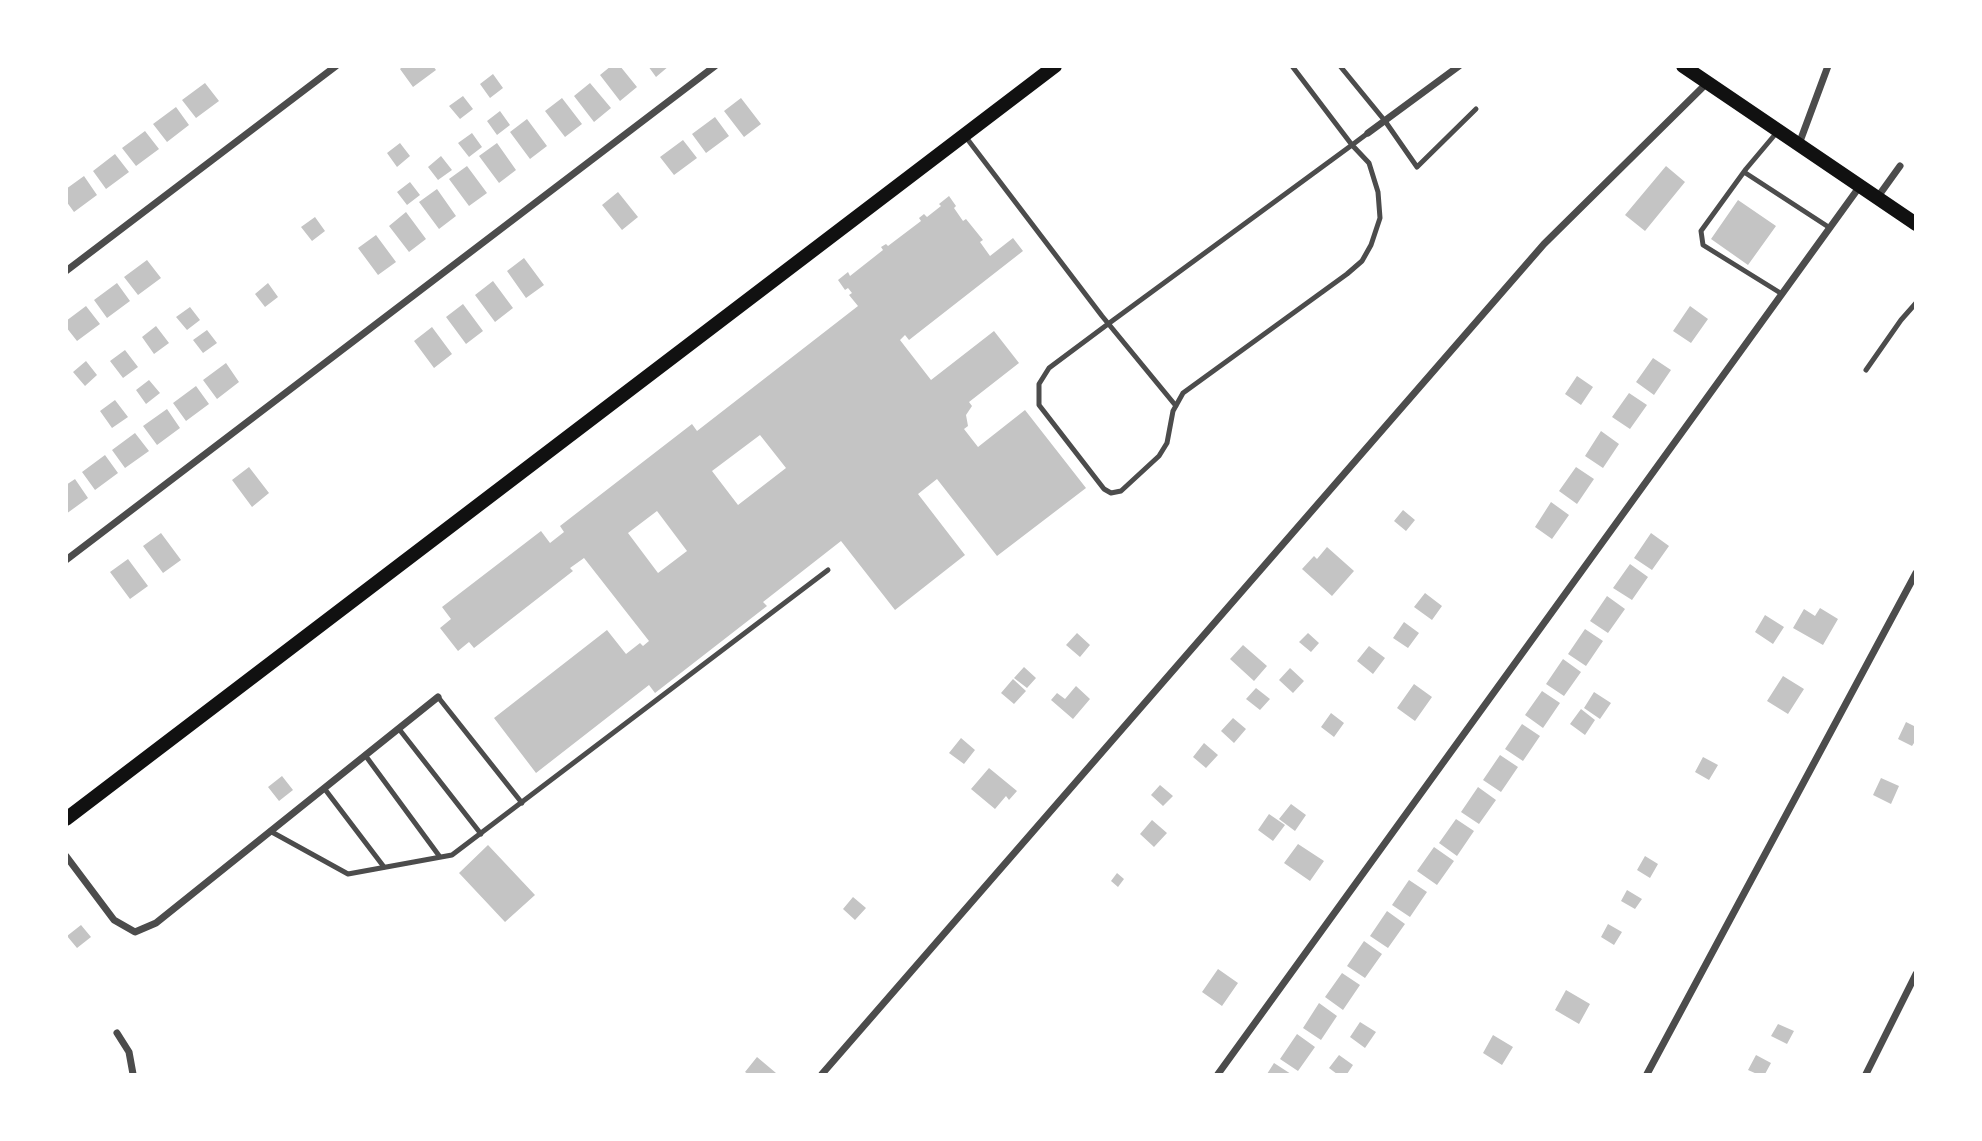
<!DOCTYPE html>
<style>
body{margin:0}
#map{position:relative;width:1982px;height:1141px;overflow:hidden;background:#fff;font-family:Commissioner,sans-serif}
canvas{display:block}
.frame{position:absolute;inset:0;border:68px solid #fff;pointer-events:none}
</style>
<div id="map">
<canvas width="1982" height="1141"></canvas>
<div class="frame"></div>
</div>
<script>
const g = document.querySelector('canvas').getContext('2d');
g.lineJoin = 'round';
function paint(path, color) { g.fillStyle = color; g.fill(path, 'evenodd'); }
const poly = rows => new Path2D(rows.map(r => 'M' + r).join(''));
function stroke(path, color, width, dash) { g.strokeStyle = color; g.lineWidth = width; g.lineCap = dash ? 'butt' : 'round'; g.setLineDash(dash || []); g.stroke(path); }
paint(poly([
 [403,66,433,66,436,70,413,87,400,69],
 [611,66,620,66,637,87,620,101,600,75],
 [648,66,669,66,656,77],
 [493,74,503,88,490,98,480,84],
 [205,83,219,101,196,118,182,100],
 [590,83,611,108,594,122,574,96],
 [463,96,473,109,460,119,449,106],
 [562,98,582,124,565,137,545,111],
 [741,98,761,124,744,137,724,111],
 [176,107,189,125,167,142,153,124],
 [500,111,510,125,497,135,487,121],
 [715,117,729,136,706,153,692,134],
 [527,119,547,146,530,159,510,132],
 [145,131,159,149,136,166,122,148],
 [472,133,482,147,469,157,458,143],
 [683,140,697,158,674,175,660,157],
 [400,143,410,156,397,167,387,153],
 [497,143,516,170,499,183,479,156],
 [115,154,129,172,106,189,93,171],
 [441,156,452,170,438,180,428,167],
 [467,166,487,193,469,206,449,179],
 [1666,166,1685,182,1645,231,1625,215],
 [84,176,97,195,74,212,66,201,66,189],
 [410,182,420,195,407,205,397,192],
 [437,189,456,216,439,229,419,202],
 [618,192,638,217,622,230,602,205],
 [949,196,956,206,954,208,963,221,966,219,983,240,980,242,990,256,1013,238,1023,251,909,340,905,335,900,340,931,380,994,331,1019,363,969,402,972,406,966,415,968,426,964,429,978,447,1025,410,1086,488,997,556,937,479,918,494,965,555,895,610,841,541,763,602,767,606,655,693,649,685,536,773,494,718,607,630,626,654,640,643,643,646,649,641,584,558,570,568,573,571,474,648,469,642,458,651,440,628,451,619,442,607,541,531,550,543,564,532,560,526,692,424,697,431,858,306,849,295,852,293,848,288,845,290,838,280,848,272,850,276,883,250,881,247,886,244,888,246,921,221,919,218,924,214,927,217,941,206,939,204],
 [760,435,786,468,738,505,712,471],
 [657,511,687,551,658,573,628,533],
 [1738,200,1776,226,1748,265,1711,239],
 [406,212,426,239,409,252,389,226],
 [315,217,325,231,312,241,301,227],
 [376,235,396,262,378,275,358,248],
 [524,258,544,285,526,298,507,271],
 [147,260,161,278,138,295,124,277],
 [493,281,513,308,495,322,475,295],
 [117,283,130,301,107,318,94,300],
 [268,283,278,297,265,307,255,294],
 [463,304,483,331,466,344,446,317],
 [86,306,100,324,77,341,66,327,66,321],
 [1690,306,1708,319,1691,343,1673,331],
 [190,307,200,320,187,330,176,317],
 [156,326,169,343,154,354,142,337],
 [432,327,452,354,434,368,414,341],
 [207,330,217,343,203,353,193,340],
 [125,350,138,367,123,378,110,361],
 [1653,358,1671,370,1654,395,1636,382],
 [86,361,97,375,85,386,73,372],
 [226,363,239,382,217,399,203,380],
 [1577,376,1593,387,1581,405,1565,394],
 [149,380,160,393,146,404,136,390],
 [196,386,209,404,186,421,173,403],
 [1629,393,1647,405,1630,429,1612,417],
 [115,400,128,417,112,428,100,411],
 [167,409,180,428,157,445,143,426],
 [1601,431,1619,444,1603,468,1585,456],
 [135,433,149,451,125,468,112,450],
 [105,455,118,473,95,490,82,472],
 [249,467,269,493,252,507,232,480],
 [1576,467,1594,479,1577,504,1559,491],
 [75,479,88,498,66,514,66,485],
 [1551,502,1569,515,1552,539,1535,527],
 [1403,510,1415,520,1406,531,1394,521],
 [161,533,181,560,163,573,143,546],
 [1651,533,1669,546,1652,570,1634,558],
 [1327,547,1354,571,1332,596,1302,569,1314,556,1317,559],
 [128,559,148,586,130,599,110,572],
 [1630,564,1648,577,1632,600,1613,588],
 [1425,593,1442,606,1432,620,1414,607],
 [1607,596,1625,609,1608,633,1590,621],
 [1820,608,1838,619,1823,645,1793,628,1804,609,1815,616],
 [1765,615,1784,627,1773,644,1755,632],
 [1404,622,1419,633,1408,648,1393,638],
 [1585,629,1603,641,1586,666,1568,654],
 [1077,633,1090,645,1080,657,1066,645],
 [1308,633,1319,643,1311,652,1299,642],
 [1243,645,1267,666,1254,681,1230,659],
 [1369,646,1385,658,1373,674,1357,661],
 [1563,659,1581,672,1564,696,1546,684],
 [1024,667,1036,678,1027,688,1014,678],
 [1290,668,1304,681,1293,693,1279,680],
 [1783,676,1804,689,1788,714,1767,701],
 [1013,679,1026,691,1014,704,1001,693],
 [1414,684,1432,697,1415,721,1397,708],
 [1076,686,1090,699,1073,719,1051,700,1057,693,1065,699],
 [1256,688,1270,699,1260,710,1246,699],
 [1542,691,1560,703,1543,728,1525,715],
 [1594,692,1611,703,1600,719,1584,708],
 [1581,709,1595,720,1585,735,1570,724],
 [1331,713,1344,723,1334,737,1321,727],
 [1233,718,1246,729,1234,743,1221,731],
 [1906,722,1916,727,1916,740,1912,746,1898,739],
 [1522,724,1540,736,1523,761,1505,749],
 [961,738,975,750,964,764,949,753],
 [1204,743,1218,755,1206,768,1193,757],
 [1500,755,1518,767,1501,792,1483,780],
 [1703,757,1718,765,1709,780,1695,772],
 [989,768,1017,791,1009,800,1006,796,995,809,971,789],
 [282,776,293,790,279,801,268,787],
 [1881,778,1899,786,1891,804,1873,795],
 [1160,785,1173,796,1163,806,1151,795],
 [1478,787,1496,800,1479,824,1461,812],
 [1291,804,1306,815,1295,831,1279,819],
 [1269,814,1285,825,1273,841,1258,830],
 [1456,819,1474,831,1457,856,1439,843],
 [1152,820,1167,833,1154,847,1140,834],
 [1298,844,1324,861,1310,881,1284,863],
 [488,845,535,895,505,922,459,873],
 [1434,847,1454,861,1437,885,1417,871],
 [1645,856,1658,864,1650,878,1637,870],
 [1117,873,1124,879,1118,887,1111,881],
 [1409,880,1427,892,1410,917,1392,905],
 [1627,890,1642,899,1635,909,1621,901],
 [853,897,866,908,855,920,843,909],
 [1387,911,1405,924,1388,948,1370,936],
 [1608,924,1622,932,1614,945,1601,937],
 [81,925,91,937,77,948,67,936],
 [1364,941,1382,954,1365,978,1347,966],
 [1218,969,1238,983,1222,1006,1202,992],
 [1342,973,1360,985,1343,1010,1325,997],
 [1566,990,1590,1004,1579,1024,1555,1010],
 [1319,1003,1337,1016,1321,1040,1303,1028],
 [1360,1022,1376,1032,1365,1048,1350,1037],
 [1778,1024,1794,1031,1787,1044,1771,1036],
 [1297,1034,1315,1047,1298,1071,1280,1059],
 [1493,1035,1513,1047,1502,1065,1483,1053],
 [1339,1055,1353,1065,1347,1074,1337,1074,1329,1068],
 [1756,1055,1771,1063,1765,1074,1757,1074,1748,1070],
 [757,1057,776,1073,774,1074,748,1074,745,1072],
 [1274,1063,1291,1074,1267,1074]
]), '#c4c4c4');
stroke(poly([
 [1292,66,1352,145,1369,163,1378,192,1380,218,1371,245,1362,261,1347,274,1183,393,1173,411,1167,443,1159,456,1121,491,1111,493,1104,489,1039,405,1039,384,1049,368,1108,324,1352,145,1368,133],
 [1340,66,1385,121,1417,167,1476,109],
 [1778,131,1746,169,1701,231,1703,245,1782,294],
 [965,136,1102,316,1176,406],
 [1744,172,1830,228],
 [1866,370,1901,320,1916,303],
 [438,697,522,803],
 [399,729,481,834],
 [365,755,440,857],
 [324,788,384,867],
 [270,831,348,874,452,855,828,570]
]), '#4c4c4c', 5);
stroke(poly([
 [1368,133,1459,66],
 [1799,144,1828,66],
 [1877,198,1900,166],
 [66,271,336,66],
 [66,560,715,66],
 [66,856,114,920,135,932,156,923,438,697],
 [117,1033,129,1052,133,1074],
 [822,1074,1544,244,1707,83],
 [1218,1074,1860,186],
 [1647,1074,1916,573],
 [1866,1074,1916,974]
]), '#4c4c4c', 7);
stroke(poly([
 [1683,66,1916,224],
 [66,819,1055,66]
]), '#111', 14);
</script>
